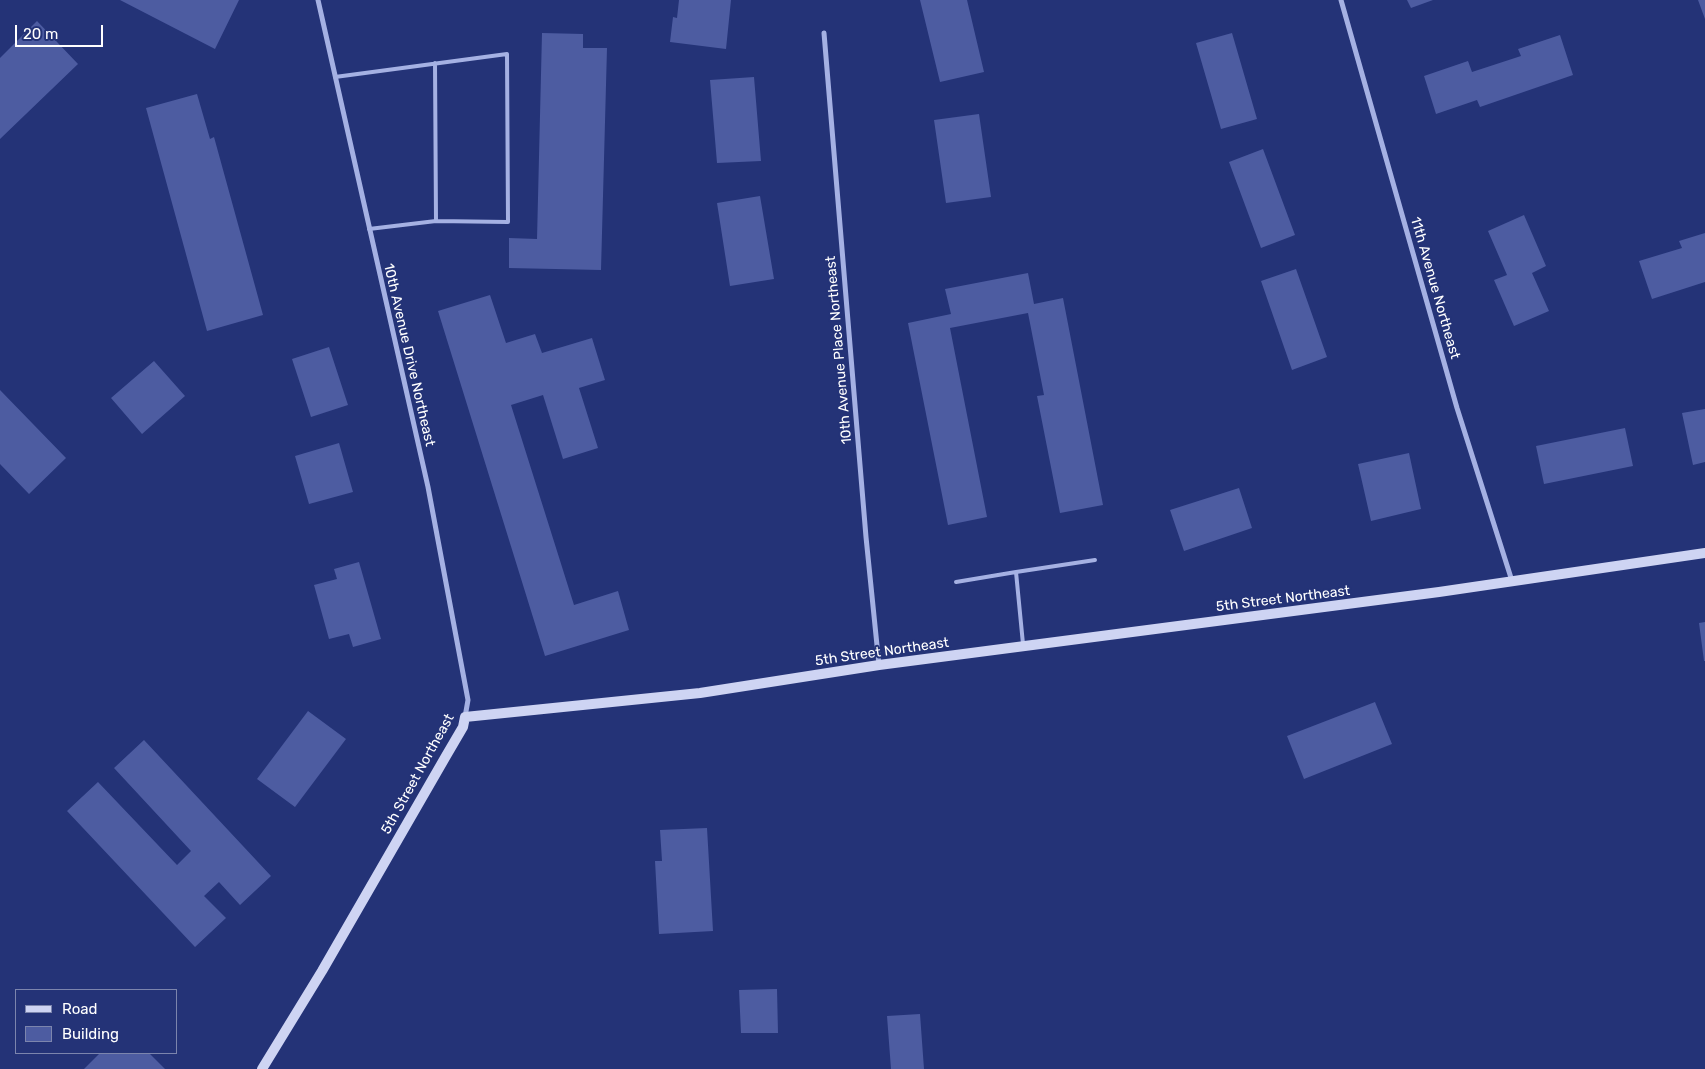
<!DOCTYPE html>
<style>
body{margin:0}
#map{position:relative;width:1705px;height:1069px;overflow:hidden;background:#243377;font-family:Rubik,sans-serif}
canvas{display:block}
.legend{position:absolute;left:15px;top:989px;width:162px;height:65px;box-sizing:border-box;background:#243377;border:1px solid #7c85ad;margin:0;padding:6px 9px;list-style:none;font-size:15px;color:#fff}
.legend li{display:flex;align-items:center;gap:10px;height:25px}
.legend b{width:25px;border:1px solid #7c85ad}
.scale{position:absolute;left:15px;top:25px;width:88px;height:22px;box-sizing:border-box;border:2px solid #fff;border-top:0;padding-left:6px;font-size:15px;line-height:18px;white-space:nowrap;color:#fff;-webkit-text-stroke:4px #243377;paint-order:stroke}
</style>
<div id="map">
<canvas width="1705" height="1069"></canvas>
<ul class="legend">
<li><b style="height:6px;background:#ced4f3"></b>Road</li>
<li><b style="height:14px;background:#4d5ca1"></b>Building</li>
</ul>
<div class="scale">20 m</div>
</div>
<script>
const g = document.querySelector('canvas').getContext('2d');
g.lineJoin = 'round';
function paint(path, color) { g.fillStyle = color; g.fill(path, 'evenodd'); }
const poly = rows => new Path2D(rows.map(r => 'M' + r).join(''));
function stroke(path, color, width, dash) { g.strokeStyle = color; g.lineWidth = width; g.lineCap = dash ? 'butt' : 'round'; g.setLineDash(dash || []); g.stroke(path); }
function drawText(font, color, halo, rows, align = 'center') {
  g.font = font + ' Rubik,sans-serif'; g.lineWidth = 4; g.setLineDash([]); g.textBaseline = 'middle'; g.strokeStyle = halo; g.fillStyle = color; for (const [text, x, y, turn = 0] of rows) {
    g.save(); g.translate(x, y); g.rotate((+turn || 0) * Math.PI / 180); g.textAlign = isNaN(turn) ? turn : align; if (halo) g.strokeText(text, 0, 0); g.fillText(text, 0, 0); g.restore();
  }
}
paint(poly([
 [120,0,239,0,215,49],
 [679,0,731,0,726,49,670,42,673,17,677,18],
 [920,0,967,0,984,72,940,82],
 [1407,0,1433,0,1411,8],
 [1698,0,1705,0,1705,19],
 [37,21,78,64,0,139,0,58],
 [542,33,583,34,583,48,607,48,601,270,509,268,509,238,537,239],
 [1232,33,1257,119,1221,129,1196,43],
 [1560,35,1573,75,1480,107,1477,100,1436,114,1424,76,1468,61,1472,72,1521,56,1518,49],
 [754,77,761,161,717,163,710,80],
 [197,94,210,139,214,137,263,315,207,331,146,108],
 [979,114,991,197,946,203,934,120],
 [1263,149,1295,235,1261,248,1229,162],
 [760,196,774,279,730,286,717,203],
 [1524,215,1546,266,1532,273,1549,311,1514,326,1494,280,1507,275,1488,231],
 [1705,233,1705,282,1652,299,1639,261,1682,248,1679,241],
 [1296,269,1327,357,1292,370,1261,281],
 [1028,273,1034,304,1063,298,1103,505,1060,513,1037,396,1044,395,1028,313,950,328,987,517,948,525,908,323,951,314,945,289],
 [490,295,506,343,535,334,542,353,592,338,605,380,579,388,598,448,563,459,543,395,511,405,574,605,618,591,629,630,545,656,438,311],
 [329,347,348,405,311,417,292,359],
 [154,361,185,396,142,434,111,398],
 [0,390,66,458,29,494,0,464],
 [1705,409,1705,462,1693,465,1682,413],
 [1625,428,1633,466,1544,484,1536,446],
 [339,443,353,492,309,504,295,456],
 [1409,453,1421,509,1371,521,1358,464],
 [1239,488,1252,528,1184,551,1170,510],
 [359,562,381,639,353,647,349,634,329,639,314,585,337,579,334,569],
 [1705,622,1705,661,1704,661,1699,623],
 [1375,702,1392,744,1304,779,1287,736],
 [308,711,346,739,295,807,257,779],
 [144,740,271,876,240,905,219,882,204,896,226,918,195,947,67,811,98,782,177,865,191,851,114,768],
 [707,828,713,931,659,934,655,861,662,861,660,830],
 [777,989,778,1033,741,1033,739,990],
 [920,1014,924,1069,891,1069,887,1016],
 [100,1053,149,1053,165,1069,84,1069]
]), '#4d5ca1');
stroke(poly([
 [435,63,436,221],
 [335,77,507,54,508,222,436,221,369,229],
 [956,582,1016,572],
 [1023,644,1016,572,1095,560]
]), '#a5b1e3', 4);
stroke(poly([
 [318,0,428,487,468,700,465,717],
 [1341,0,1457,408,1512,581],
 [824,33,866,537,879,665]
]), '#a5b1e3', 5);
stroke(poly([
 [262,1069,322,971,446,756,463,727,465,717,700,693,879,665,1439,592,1705,553]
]), '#ced4f3', 10);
drawText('14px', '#fff', '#243377', [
 ["11th Avenue Northeast",1435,288,74],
 ["10th Avenue Place Northeast",839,350,-95],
 ["10th Avenue Drive Northeast",409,355,77],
 ["5th Street Northeast",1283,599,-7],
 ["5th Street Northeast",882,652,-8],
 ["5th Street Northeast",418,774,-61]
]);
</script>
